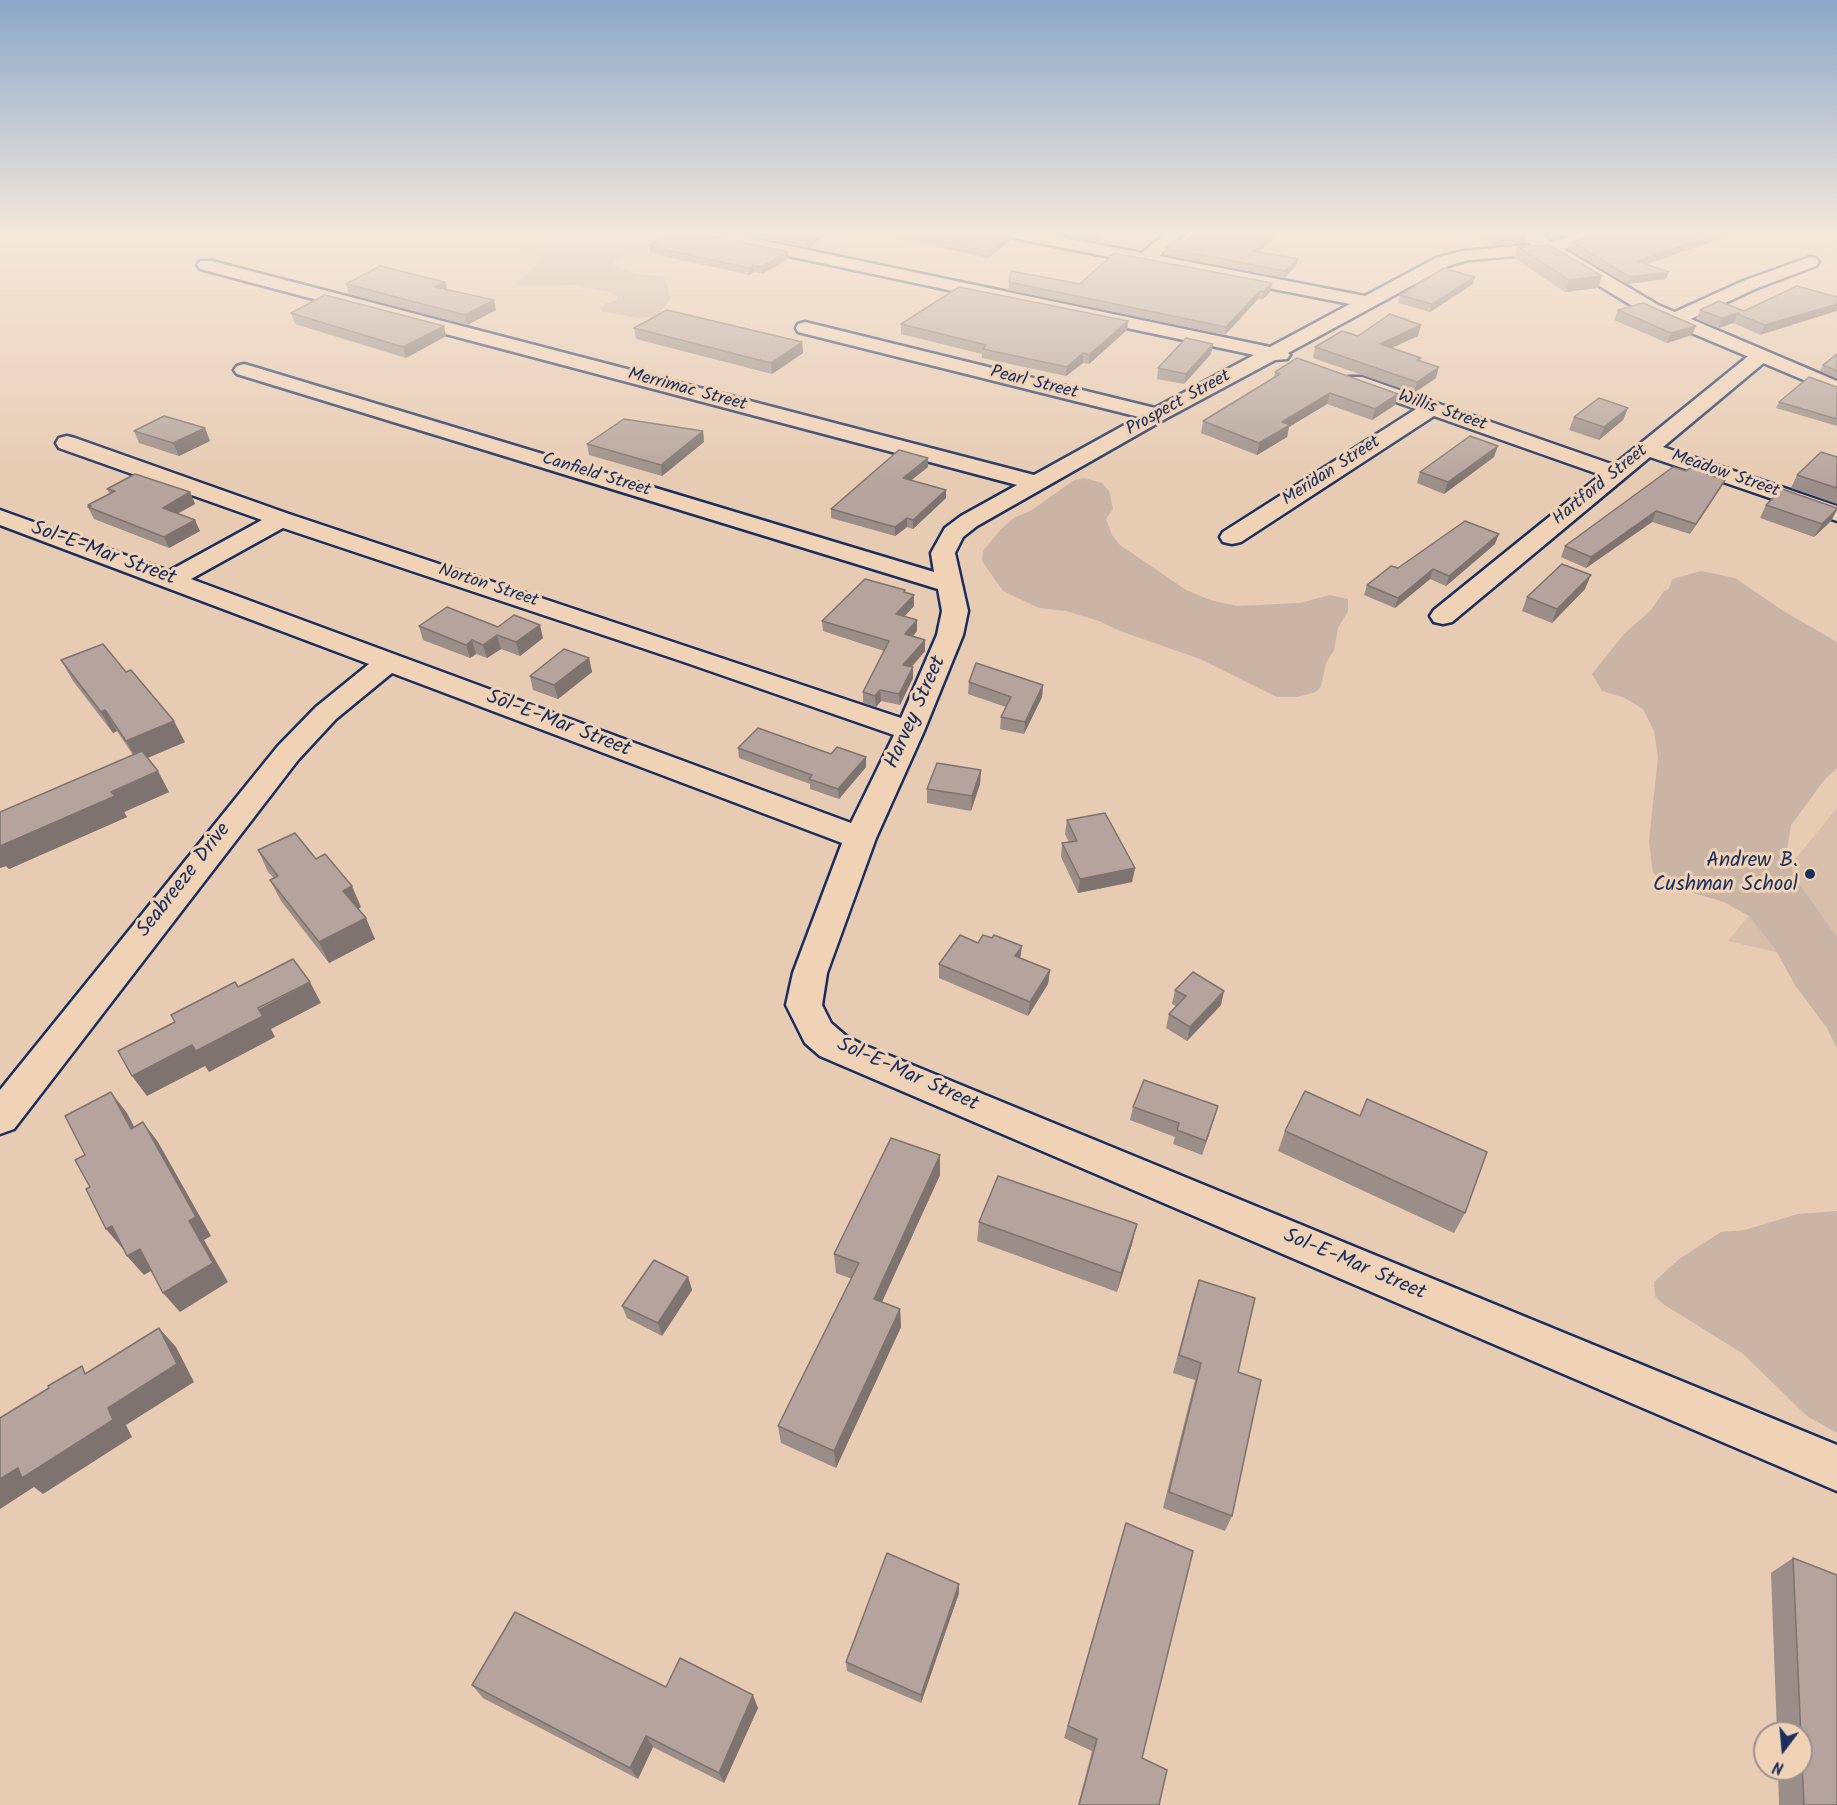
<!DOCTYPE html>
<style>
body{margin:0}
#map{position:relative;width:1837px;height:1805px;overflow:hidden;background:#e7cbb2;font-family:Kalam,sans-serif}
canvas{display:block}
.north{position:absolute;left:1753px;top:1721px;width:60px;height:60px;box-sizing:border-box;background:#f0d2b6;border:2px solid #9b9193;border-radius:50%;rotate:196deg;font-size:16px;font-weight:700;line-height:24px;text-align:center;color:#1b2f5e}
.north::after{content:'';display:block;margin:auto;width:21px;height:27px;background:#1b2f5e;clip-path:polygon(50% 0,100% 100%,50% 72%,0 100%)}
</style>
<div id="map">
<canvas width="1837" height="1805"></canvas>
<div class="north">N</div>
</div>
<script>
const g = document.querySelector('canvas').getContext('2d');
g.lineJoin = 'round';
function paint(path, color) { g.fillStyle = color; g.fill(path, 'evenodd'); }
const poly = rows => new Path2D(rows.map(r => 'M' + r).join(''));
function stroke(path, color, width, dash) { g.strokeStyle = color; g.lineWidth = width; g.lineCap = dash ? 'butt' : 'round'; g.setLineDash(dash || []); g.stroke(path); }
function drawText(font, color, halo, rows, align = 'center') {
  g.font = font + ' Kalam,sans-serif'; g.lineWidth = 6; g.setLineDash([]); g.textBaseline = 'middle'; g.strokeStyle = halo; g.fillStyle = color; for (const [text, x, y, turn = 0] of rows) {
    g.save(); g.translate(x, y); g.rotate((+turn || 0) * Math.PI / 180); g.textAlign = isNaN(turn) ? turn : align; if (halo) g.strokeText(text, 0, 0); g.fillText(text, 0, 0); g.restore();
  }
}
paint(poly([
 [1837,808,1837,966,1728,941]
]), '#d8bfac');
paint(poly([
 [656,236,667,239,613,261,614,265,636,274,663,276,667,283,670,299,658,316,637,318,602,311,601,308,605,304,617,300,617,296,613,293,574,285,520,286,516,284,539,262,537,255,526,252,524,249,562,248,590,239,629,242],
 [1084,478,1102,483,1109,491,1113,509,1106,519,1112,535,1120,545,1186,590,1210,600,1237,606,1300,603,1330,595,1348,599,1348,611,1338,628,1334,650,1326,663,1321,686,1316,692,1297,697,1277,697,1200,659,1120,631,1099,621,1066,611,1039,608,1003,591,982,561,983,551,1001,529,1014,518,1032,510,1074,480],
 [1701,571,1735,578,1785,612,1837,642,1837,768,1825,779,1791,825,1787,850,1794,877,1837,937,1837,1048,1827,1028,1795,985,1774,947,1749,916,1724,902,1669,886,1653,873,1649,841,1658,757,1654,731,1643,709,1625,698,1602,691,1592,674,1624,634,1651,610,1664,591,1669,589,1672,579],
 [1837,1211,1837,1433,1807,1416,1742,1353,1663,1304,1655,1296,1654,1282,1679,1259,1721,1232,1745,1230,1798,1214]
]), '#cab4a6');
const street = poly([
 [696,233,727,233,1270,347,1350,304,1013,238,1005,233,1038,233,1142,253,1166,233,1184,233,1159,256,1365,296,1436,258,1462,251,1548,243,1580,233,1605,233,1603,237,1550,253,1469,260,1448,266,1288,353,1290,355,1287,359,1275,360,1165,419,977,526,963,537,955,553,968,611,963,635,924,731,876,838,827,973,822,1005,831,1023,846,1036,861,1044,1837,1445,1837,1491,820,1056,805,1043,786,1005,793,973,842,843,392,673,336,719,298,760,14,1129,0,1134,0,1090,278,746,316,707,369,664,0,525,0,510,169,571,262,520,59,448,56,443,59,438,67,436,75,438,289,514,901,718,937,635,942,611,938,589,237,374,234,370,237,366,244,364,251,366,934,572,931,553,945,528,961,516,1017,485,200,269,197,265,200,261,212,261,1034,475,1139,417,798,332,796,328,798,324,805,322,1155,408,1254,355,704,238,698,237,696,233],
 [283,528,684,662,894,735,851,823,191,579,283,528],
 [1810,257,1816,258,1819,262,1816,266,1755,289,1680,324,1666,324,1664,320,1666,316,1743,281,1810,257],
 [1759,351,1766,353,1769,357,1766,361,1663,447,1837,506,1837,521,1650,457,1452,622,1443,624,1434,622,1430,616,1434,610,1601,475,1434,416,1241,542,1232,544,1223,542,1220,537,1223,532,1416,409,1348,385,1345,381,1348,377,1362,377,1614,465,1752,353,1759,351]
]);
const secondary = poly([
 [1517,233,1537,233,1658,305,1837,381,1837,394,1644,313,1519,237,1517,233]
]);
stroke(street, '#1b2f5e', 5);
stroke(secondary, '#1b2f5e', 5);
paint(street, '#f0d2b6');
paint(secondary, '#f0d2b6');
paint(poly([
 [737,233,824,233,824,237,807,248],
 [890,233,1012,233,1011,240,988,258,890,237],
 [1049,233,1106,233,1096,242],
 [1195,233,1280,233,1259,252,1296,266,1284,278,1164,255,1165,248,1186,241],
 [1475,233,1522,233,1524,243,1495,246],
 [1541,233,1573,233,1552,239],
 [1572,242,1646,264,1666,279,1627,284,1569,250],
 [649,246,788,252,789,258,762,274,754,272,749,275,650,253],
 [1518,247,1598,288,1565,292,1514,258],
 [1009,282,1080,284,1271,291,1262,300,1258,299,1225,335,1008,290],
 [346,284,447,289,496,310,467,325,349,294],
 [1473,284,1430,312,1398,303,1400,295],
 [1797,286,1760,335,1734,323,1718,328,1696,319,1700,310,1744,311],
 [1618,310,1696,326,1692,335,1667,343,1614,320],
 [291,313,444,326,446,336,406,358,295,324],
 [1128,321,1127,330,1089,364,1083,363,1066,376,982,358,982,354,901,334,901,324],
 [634,328,802,342,803,353,772,374,636,339],
 [1358,336,1418,336,1392,348,1420,361,1436,378,1414,393,1313,358,1315,347],
 [1211,354,1184,384,1157,379,1158,368],
 [1837,354,1837,379,1820,371,1823,365],
 [1275,372,1398,394,1395,405,1372,420,1327,404,1289,427,1287,437,1257,455,1201,433,1203,421,1274,378],
 [1837,387,1837,426,1776,408,1779,402],
 [1628,408,1623,420,1599,440,1569,430,1574,417],
 [205,428,210,441,179,456,139,443,134,431],
 [703,431,704,442,662,476,589,455,587,444],
 [1494,457,1444,494,1417,483,1420,472],
 [1837,457,1837,504,1791,488,1797,475],
 [928,467,911,480,946,490,946,498,913,529,907,527,895,536,831,518,831,509],
 [1686,471,1725,480,1719,490,1690,534,1652,522,1586,568,1561,557,1565,546],
 [107,489,190,492,195,504,178,513,200,531,169,548,94,519,88,507,89,507,88,505,110,494],
 [1766,505,1837,508,1837,510,1831,521,1814,537,1760,518],
 [1495,544,1446,586,1430,579,1395,608,1364,595,1367,585,1398,568],
 [1585,589,1552,623,1522,611,1527,597],
 [905,593,914,606,904,617,917,631,913,636,925,640,925,651,912,667,913,667,913,678,900,705,881,701,876,707,863,703,863,692,884,651,823,631,822,621],
 [419,626,498,627,543,638,520,656,501,649,487,658,476,654,470,658,423,640],
 [589,658,592,672,558,699,533,690,530,676],
 [61,660,185,742,147,758,169,792,124,812,127,817,9,869,6,866,0,868,0,812,133,755,117,731,113,733,73,681],
 [969,682,1043,685,1042,697,1024,734,1000,729,1001,717,1006,707,968,694],
 [738,748,866,767,839,799,810,789,810,784,739,758],
 [981,770,980,784,971,811,927,803,927,789],
 [1067,820,1135,868,1132,882,1078,893,1061,857,1062,843,1069,842,1065,834],
 [258,850,316,859,361,907,358,909,375,939,329,963,281,901,270,880,274,878,268,872],
 [1021,959,1050,970,1048,984,1028,1016,939,978,939,964],
 [1175,990,1221,1005,1187,1041,1166,1028,1169,1014,1176,1006,1172,1004],
 [1133,1107,1214,1119,1202,1155,1173,1144,1175,1137,1130,1120],
 [1285,1131,1465,1213,1454,1233,1278,1151],
 [940,1155,940,1175,882,1302,900,1309,901,1327,836,1468,781,1443,778,1426,852,1279,836,1273,834,1254],
 [979,1222,1137,1224,1132,1244,1117,1292,977,1241],
 [688,1277,692,1290,662,1336,627,1318,622,1306],
 [1199,1280,1238,1372,1232,1516,1225,1531,1163,1508,1195,1380,1173,1373,1193,1298],
 [1126,1523,1142,1758,1159,1805,1078,1805,1092,1751,1064,1738],
 [1793,1558,1837,1805,1779,1805,1778,1769,1801,1769,1801,1733,1777,1733,1771,1573],
 [959,1584,959,1593,921,1703,847,1671,846,1662],
 [472,1685,666,1687,758,1708,724,1783,653,1747,638,1779,483,1698]
]), '#9b8d87');
paint(poly([
 [821,233,824,233,824,237,807,248,807,241],
 [1012,233,1011,240,988,258,989,251],
 [1099,233,1106,233,1096,242,1096,235],
 [1274,233,1280,233,1253,258,1254,251],
 [1554,233,1573,233,1552,239],
 [1720,233,1738,233,1635,268,1637,261],
 [1527,236,1524,243,1495,246,1497,239],
 [788,252,789,258,762,274,761,267],
 [1298,259,1296,266,1284,278,1285,271],
 [753,265,754,272,749,275,749,268],
 [1669,272,1666,279,1627,284,1630,277],
 [1602,276,1598,288,1565,292,1569,280],
 [1475,277,1473,284,1430,312,1432,304],
 [445,282,448,292,435,287],
 [1272,283,1271,291,1262,300,1263,292],
 [1260,291,1258,299,1225,335,1226,327],
 [494,300,496,310,467,325,465,315],
 [1837,304,1837,311,1760,335,1765,325],
 [1737,314,1734,323,1718,328,1722,318],
 [1128,321,1127,330,1089,364,1089,355],
 [1421,325,1418,336,1377,354,1380,344],
 [444,326,446,336,406,358,403,347],
 [1696,326,1692,335,1667,343,1671,333],
 [802,342,803,353,772,374,771,363],
 [1213,344,1211,354,1184,384,1186,374],
 [1083,353,1083,363,1066,376,1067,367],
 [1439,367,1436,378,1414,393,1417,382],
 [1330,393,1327,404,1289,427,1287,437,1257,455,1259,443,1282,422],
 [1398,394,1395,405,1372,420,1375,409],
 [1628,408,1623,420,1599,440,1604,427],
 [205,428,210,441,179,456,173,443],
 [703,431,704,442,662,476,661,465],
 [1498,446,1494,457,1444,494,1448,482],
 [928,458,928,467,903,487,903,478],
 [1725,480,1719,490,1690,534,1696,524],
 [946,490,946,498,913,529,913,520],
 [190,492,195,504,168,519,163,508],
 [1837,509,1831,521,1814,537,1822,524],
 [1656,511,1652,522,1586,568,1591,557],
 [907,518,907,527,895,536,895,527],
 [195,520,200,531,169,548,164,537],
 [1499,534,1495,544,1446,586,1449,576],
 [1433,569,1430,579,1395,608,1398,598],
 [1591,575,1585,589,1552,623,1557,609],
 [914,595,914,606,896,625,896,614],
 [917,620,917,631,905,645,905,634],
 [540,625,543,638,520,656,516,642],
 [497,635,501,649,487,658,483,645],
 [472,640,476,654,470,658,466,645],
 [925,640,925,651,903,676,903,665],
 [589,658,592,672,558,699,554,685],
 [913,667,913,678,900,705,899,694],
 [1043,685,1042,697,1024,734,1025,722],
 [880,690,881,701,876,707,875,696],
 [105,710,117,731,113,733,101,712],
 [174,721,185,742,138,762,126,741],
 [866,757,866,767,839,799,838,789],
 [981,770,980,784,971,811,972,796],
 [158,771,169,792,124,812,127,817,9,869,6,866,0,868,0,846,111,792],
 [1135,868,1132,882,1078,893,1080,879],
 [352,886,361,907,352,912,343,891],
 [366,918,375,939,329,963,319,942],
 [1022,946,1020,960,1015,956],
 [1050,970,1048,984,1028,1016,1030,1002],
 [310,982,321,1003,271,1029,275,1037,209,1072,205,1066,147,1096,132,1076],
 [1224,991,1221,1005,1187,1041,1190,1027],
 [111,1092,127,1113,146,1149,131,1129],
 [1218,1106,1214,1119,1202,1155,1206,1141],
 [143,1122,158,1142,211,1236,204,1240,228,1282,180,1312,163,1293,189,1221],
 [940,1155,940,1175,875,1317,874,1299],
 [1137,1224,1132,1244,1117,1292,1121,1273],
 [112,1226,129,1245,123,1249,106,1229],
 [140,1249,156,1268,144,1275,127,1256],
 [688,1277,692,1290,662,1336,658,1323],
 [900,1309,901,1327,836,1468,834,1451],
 [159,1328,176,1347,194,1382,126,1425,132,1437,43,1494,34,1487,0,1509,0,1479,108,1408],
 [959,1584,959,1593,921,1703,921,1695],
 [753,1695,758,1708,724,1783,719,1773],
 [646,1736,653,1747,638,1779,630,1768]
]), '#7e736e');
const building = poly([
 [676,233,698,233,788,252,761,267,753,265,749,268,649,246,676,233],
 [768,233,821,233,807,241,768,233],
 [902,233,1012,233,989,251,902,233],
 [1085,233,1099,233,1096,235,1085,233],
 [1195,233,1274,233,1254,251,1298,259,1285,271,1165,248,1175,239,1186,241,1195,233],
 [1488,233,1522,233,1527,236,1497,239,1488,233],
 [1604,233,1720,233,1637,261,1669,272,1630,277,1572,242,1604,233],
 [1549,245,1602,276,1569,280,1518,247,1549,245],
 [1114,253,1272,283,1263,292,1260,291,1226,327,1009,282,1011,271,1080,284,1114,253],
 [380,266,445,282,435,287,494,300,465,315,346,284,380,266],
 [1444,268,1475,277,1432,304,1400,295,1444,268],
 [1797,286,1837,297,1837,304,1765,325,1737,314,1739,313,1722,318,1700,310,1719,301,1744,311,1797,286],
 [959,287,1128,321,1089,355,1083,353,1067,367,983,349,986,345,901,324,959,287],
 [325,295,444,326,403,347,291,313,325,295],
 [1643,303,1696,326,1671,333,1618,310,1643,303],
 [667,310,802,342,771,363,634,328,667,310],
 [1390,314,1421,325,1380,344,1421,358,1417,360,1439,367,1417,382,1315,347,1342,331,1358,336,1390,314],
 [1186,338,1213,344,1186,374,1158,368,1186,338],
 [1837,354,1837,371,1823,365,1837,354],
 [1297,358,1398,394,1375,409,1330,393,1282,422,1290,425,1259,443,1203,421,1280,374,1275,372,1297,358],
 [1809,377,1837,387,1837,419,1779,402,1809,377],
 [1599,398,1628,408,1604,427,1574,417,1599,398],
 [164,416,205,428,173,443,134,431,164,416],
 [624,419,703,431,661,465,587,444,624,419],
 [1470,436,1498,446,1448,482,1420,472,1470,436],
 [899,450,928,458,903,478,946,490,913,520,907,518,895,527,831,509,899,450],
 [1821,452,1837,457,1837,488,1797,475,1821,452],
 [1673,467,1686,471,1690,468,1725,480,1696,524,1656,511,1591,557,1565,546,1673,467],
 [135,474,190,492,163,508,195,520,164,537,88,507,91,506,88,505,115,491,107,489,135,474],
 [1782,489,1837,508,1837,509,1822,524,1766,505,1782,489],
 [1465,521,1499,534,1449,576,1433,569,1398,598,1367,585,1391,566,1398,568,1465,521],
 [1562,564,1591,575,1557,609,1527,597,1562,564],
 [865,579,905,590,904,592,914,595,896,614,917,620,905,634,925,640,903,665,913,667,899,694,880,690,875,696,863,692,889,641,822,621,865,579],
 [447,607,498,627,514,615,540,625,516,642,497,635,483,645,472,640,466,645,419,626,447,607],
 [103,644,126,672,131,670,174,721,126,741,105,710,101,712,61,660,103,644],
 [564,649,589,658,554,685,530,676,564,649],
 [976,663,1043,685,1025,722,1001,717,1011,697,969,682,976,663],
 [758,728,831,754,837,747,866,757,838,789,809,779,812,775,738,748,758,728],
 [142,751,158,771,111,792,115,796,0,846,0,812,142,751],
 [937,763,981,770,972,796,927,789,937,763],
 [1105,813,1135,868,1080,879,1062,843,1077,841,1067,820,1105,813],
 [295,833,316,859,325,854,352,886,343,891,366,918,319,942,270,880,278,876,258,850,295,833],
 [960,935,978,943,983,935,992,938,994,935,1022,946,1015,956,1050,970,1030,1002,939,964,960,935],
 [293,959,310,982,258,1008,263,1016,196,1051,192,1045,132,1076,118,1051,175,1022,171,1015,235,982,238,987,293,959],
 [1193,972,1224,991,1190,1027,1169,1014,1186,996,1175,990,1193,972],
 [1144,1080,1218,1106,1206,1141,1177,1130,1179,1123,1133,1107,1144,1080],
 [1305,1091,1360,1116,1367,1099,1487,1152,1465,1213,1285,1131,1305,1091],
 [111,1092,131,1129,143,1122,196,1217,189,1221,213,1263,163,1293,140,1249,127,1256,112,1226,106,1229,86,1189,90,1187,75,1160,85,1155,65,1116,111,1092],
 [891,1138,940,1155,874,1299,900,1309,834,1451,778,1426,859,1263,834,1254,891,1138],
 [998,1176,1137,1224,1121,1273,979,1222,998,1176],
 [654,1260,688,1277,658,1323,622,1306,654,1260],
 [1199,1280,1255,1298,1238,1372,1261,1380,1232,1516,1169,1492,1201,1363,1179,1355,1199,1280],
 [159,1328,177,1364,108,1408,113,1420,22,1478,18,1468,0,1479,0,1418,49,1388,48,1386,82,1366,85,1374,159,1328],
 [1126,1523,1193,1551,1142,1758,1167,1770,1159,1805,1079,1805,1097,1739,1068,1726,1126,1523],
 [887,1553,959,1584,921,1695,846,1662,887,1553],
 [1793,1558,1837,1575,1837,1805,1804,1805,1793,1558],
 [515,1612,666,1687,680,1658,753,1695,719,1773,646,1736,630,1768,472,1685,515,1612]
]);
paint(building, '#b4a49d');
stroke(building, '#7e736e', 1.5);
const sky = g.createLinearGradient(0, 0, 0, 486);
sky.addColorStop(0, '#8ba8c7');
sky.addColorStop(0.48, '#f4e8dc');
sky.addColorStop(1, '#f4e8dc00');
g.fillStyle = sky;
g.fillRect(0, 0, 1837, 486);
for (const [x, y, r, color] of [
 [1810,874,6,"#1b2f5e"]
]) { const dot = new Path2D(); dot.arc(x, y, r, 0, 2 * Math.PI); g.fillStyle = color; g.fill(dot); stroke(dot, '#f0d2b6', 2); }
drawText('18px', '#1b2f5e', '#f0d2b6', [
 ["Pearl Street",1034,384,14],
 ["Merrimac Street",687,391,15],
 ["Prospect Street",1179,404,-29],
 ["Willis Street",1442,412,19],
 ["Meridan Street",1332,472,-33],
 ["Meadow Street",1725,475,19],
 ["Canfield Street",596,476,17],
 ["Hartford Street",1601,486,-39],
 ["Norton Street",488,587,18]
]);
drawText('21px', '#1b2f5e', '#f0d2b6', [
 ["Sol-E-Mar Street",103,555,20],
 ["Harvey Street",917,713,-66],
 ["Sol-E-Mar Street",558,725,21],
 ["Seabreeze Drive",185,881,-52],
 ["Sol-E-Mar Street",907,1076,24],
 ["Sol-E-Mar Street",1354,1266,23]
]);
drawText('21px', '#1b2f5e', '#f0d2b6', [
 ["Andrew B.",1798,862],
 ["Cushman School",1798,886]
], 'right');
</script>
